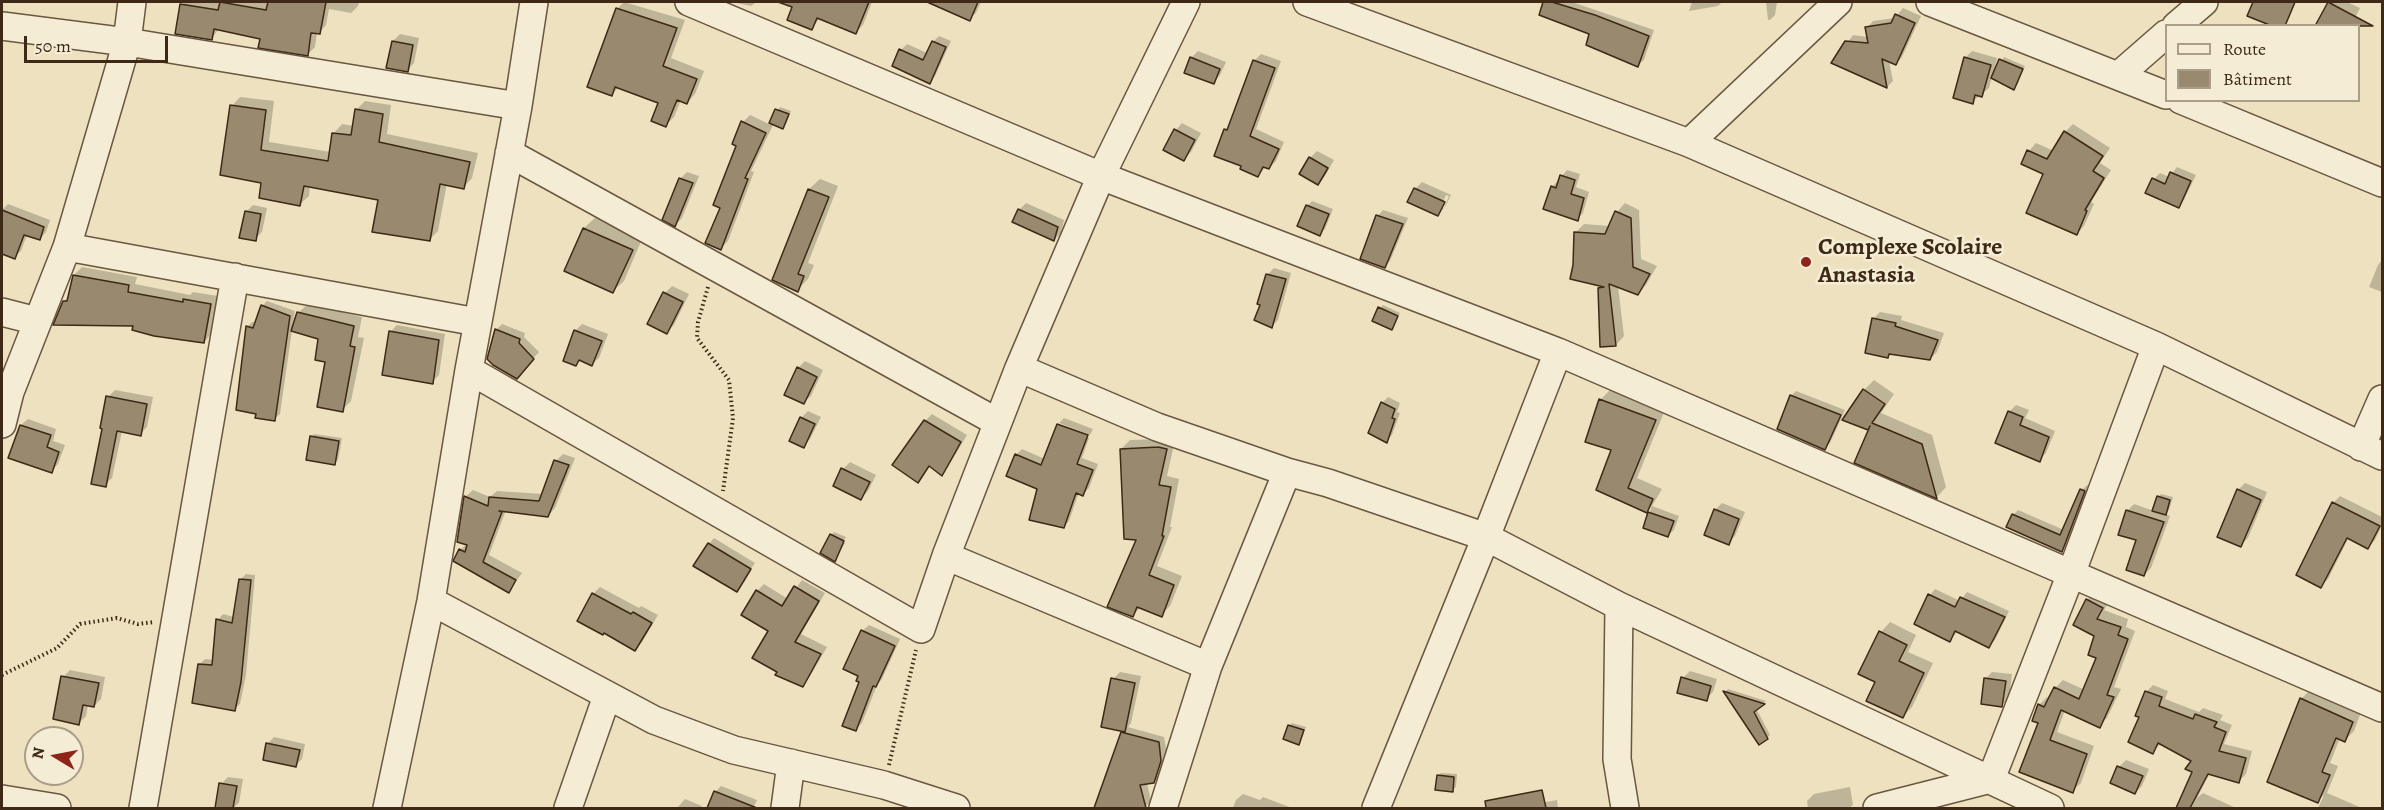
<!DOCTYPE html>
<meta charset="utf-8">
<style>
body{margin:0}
#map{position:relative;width:2384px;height:810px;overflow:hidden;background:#eee1bf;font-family:Alegreya,serif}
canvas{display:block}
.frame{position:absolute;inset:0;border:3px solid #3d2916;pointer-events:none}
.legend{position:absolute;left:2165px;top:24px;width:195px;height:78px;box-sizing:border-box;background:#f4ecd5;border:2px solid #ab9e89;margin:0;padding:8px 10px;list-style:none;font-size:18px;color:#3d2916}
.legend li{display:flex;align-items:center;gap:12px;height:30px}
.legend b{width:30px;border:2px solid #ab9e89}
.north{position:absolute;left:24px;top:726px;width:60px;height:60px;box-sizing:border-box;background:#f4ecd5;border:2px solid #ab9e89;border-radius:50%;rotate:280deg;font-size:16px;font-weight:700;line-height:24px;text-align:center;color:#3d2916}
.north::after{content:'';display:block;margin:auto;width:21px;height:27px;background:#8f2418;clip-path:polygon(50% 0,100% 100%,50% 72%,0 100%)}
.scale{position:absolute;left:24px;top:36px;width:144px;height:27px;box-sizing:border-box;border:3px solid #3d2916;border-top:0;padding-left:8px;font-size:18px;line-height:21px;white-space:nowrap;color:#3d2916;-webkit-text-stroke:4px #f4ecd5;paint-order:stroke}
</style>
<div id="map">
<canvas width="2384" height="810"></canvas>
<div class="frame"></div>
<ul class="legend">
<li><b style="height:8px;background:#f4ecd5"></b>Route</li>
<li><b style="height:16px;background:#99896e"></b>Bâtiment</li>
</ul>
<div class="north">N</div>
<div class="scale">50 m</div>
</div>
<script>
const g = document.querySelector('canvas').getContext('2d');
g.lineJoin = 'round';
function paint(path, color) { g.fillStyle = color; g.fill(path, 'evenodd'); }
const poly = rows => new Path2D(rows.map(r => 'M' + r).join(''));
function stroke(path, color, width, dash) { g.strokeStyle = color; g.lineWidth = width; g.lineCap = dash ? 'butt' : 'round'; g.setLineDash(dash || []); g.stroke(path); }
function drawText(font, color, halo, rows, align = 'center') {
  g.font = font + ' Alegreya,serif'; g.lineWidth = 5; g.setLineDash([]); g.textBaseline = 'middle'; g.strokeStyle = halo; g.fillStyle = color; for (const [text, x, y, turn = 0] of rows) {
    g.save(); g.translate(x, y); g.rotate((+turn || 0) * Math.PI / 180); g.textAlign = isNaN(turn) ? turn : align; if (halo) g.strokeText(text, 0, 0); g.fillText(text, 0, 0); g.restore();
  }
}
paint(poly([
 [185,2,221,3,359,2,358,6,351,13,329,9,326,25,319,33,317,32,315,47,308,54,262,38,219,29,212,38,182,5],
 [624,2,685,20,671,58,704,71,695,94,687,103,681,100,674,117,666,125,660,102,619,87,612,94,617,9],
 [732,2,756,2,751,6],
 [796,2,872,2,863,25,856,32,820,18,812,28,789,19],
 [930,2,981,2,976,13,969,19],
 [1545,2,1572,2,1654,30,1644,60,1638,65,1591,33,1541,14],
 [1692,2,1722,2,1718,6,1689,11],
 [1766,2,1777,2,1775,15,1770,20,1768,20],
 [2254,2,2296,2,2285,26,2277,26,2249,15],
 [2330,2,2347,2,2360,8,2351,26,2317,26],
 [1903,8,1921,16,1902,57,1896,64,1889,61,1893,81,1887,87,1833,63,1853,35,1868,37,1867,28,1873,21,1895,18],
 [400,34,419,38,414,63,407,70,393,41],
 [939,36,951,41,935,76,930,82,901,50,907,44,927,53,933,42],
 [1198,51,1226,62,1220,75,1213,82,1191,58],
 [1972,51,1997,58,1994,70,1996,71,2004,57,2025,66,2017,85,2014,88,1992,77,1989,88,1972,102,1965,58],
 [1261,54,1281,61,1256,129,1284,142,1276,161,1269,168,1266,166,1258,176,1243,165,1216,155,1226,129,1231,124,1254,61],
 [240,97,274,101,269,142,331,152,334,133,342,124,354,126,356,110,365,101,391,105,387,134,478,153,472,178,464,187,447,183,438,231,429,240,380,199,310,185,309,196,300,204,263,182,232,106],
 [780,107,791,111,786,124,783,127,774,123,751,171,754,172,728,241,721,248,722,207,738,145,734,143,743,122,750,115,771,125],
 [1182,123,1201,133,1191,152,1184,159,1176,130],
 [2073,124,2110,148,2100,163,2111,170,2091,202,2094,204,2084,226,2077,234,2045,173,2023,163,2029,151,2036,143,2054,151,2065,132],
 [1317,151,1334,160,1325,176,1318,183,1310,158],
 [2177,167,2196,175,2184,200,2178,206,2147,192,2154,179,2160,173,2169,177],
 [1567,170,1580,174,1576,187,1589,192,1583,213,1577,219,1552,187],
 [687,172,699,176,682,218,675,225,680,179],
 [820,179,838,186,808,263,814,265,808,279,797,290,774,279,809,189],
 [1422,182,1451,195,1445,207,1438,214,1415,189],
 [1446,195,1449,196,1444,208,1440,208],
 [1312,201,1333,209,1325,229,1320,234,1307,206],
 [1026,203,1064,220,1061,233,1054,240,1019,210],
 [1625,203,1639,210,1641,259,1657,266,1646,285,1638,294,1618,286,1624,336,1616,345,1600,288,1603,286,1574,265,1576,232,1584,224,1610,226,1617,212],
 [8,204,50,220,46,232,40,239,27,235,21,251,14,257,2,252,2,210],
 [253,205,267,208,262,232,255,239,246,212],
 [1383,210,1408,218,1390,261,1384,267,1378,216],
 [595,218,642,239,624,281,613,291,566,270,584,228],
 [2382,260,2382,292,2369,287,2378,265],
 [82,267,137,277,135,284,190,295,193,292,218,296,212,333,204,342,135,325,64,302,69,297,74,275],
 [1274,268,1291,273,1278,320,1272,326,1259,303,1268,274],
 [672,286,689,294,674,325,667,332,649,323,665,293],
 [267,301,295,311,292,326,294,326,298,313,308,304,362,317,358,337,364,338,351,401,342,410,320,338,292,330,280,414,274,419,247,327,252,322,256,322,262,306],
 [1383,305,1400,313,1392,328,1380,308],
 [1880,312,1902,316,1901,320,1944,333,1937,352,1930,359,1891,353,1888,356,1873,319],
 [502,324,525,333,524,337,539,352,522,371,496,330],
 [582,324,608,334,599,358,592,364,581,359,575,364,575,331],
 [397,325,445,334,439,375,432,382,390,332],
 [805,361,823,370,811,396,804,402,798,368],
 [1874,380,1894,394,1881,413,1932,435,1946,487,1937,497,1856,462,1874,422,1868,428,1864,390],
 [115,390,153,397,147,427,140,434,122,431,112,478,105,485,108,397],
 [1610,390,1665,410,1637,478,1662,489,1652,506,1679,516,1674,530,1668,535,1644,527,1652,506,1647,512,1598,490,1613,449,1600,400],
 [1796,391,1845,410,1830,443,1824,448,1791,396],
 [1388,397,1400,403,1397,412,1400,413,1392,435,1386,441,1382,403],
 [2016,405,2029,410,2025,418,2055,431,2046,453,2039,460,2009,412],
 [808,411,821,417,810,439,803,446,801,418],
 [932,414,967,435,948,467,941,474,930,466,918,481,925,421],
 [1064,418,1093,429,1090,435,1059,423],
 [28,419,56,429,53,441,65,445,58,464,51,471,21,425],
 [1059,423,1059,426,1089,438,1082,458,1098,464,1089,488,1083,494,1079,492,1069,521,1063,527,1016,455,1022,449,1045,459],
 [314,434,342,438,338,460,335,463,311,437],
 [1167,439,1175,440,1167,476,1179,479,1170,527,1172,527,1157,566,1182,576,1170,606,1161,615,1141,607,1132,616,1139,538,1121,449,1130,440],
 [563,454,575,458,555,508,548,516,506,510,489,555,522,573,509,591,460,550,467,544,458,541,466,496,473,490,490,497,497,491,543,494,556,461],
 [850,462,876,475,868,491,861,498,843,469],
 [2245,483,2267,492,2248,538,2241,545,2238,490],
 [2087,485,2089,486,2067,545,2062,550,2013,515,2018,510,2064,530,2082,490],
 [2161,494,2173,497,2169,510,2165,514,2170,516,2151,568,2144,575,2138,539,2127,511,2134,504,2154,511,2158,497],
 [2340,496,2382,517,2382,525,2375,540,2368,547,2349,537,2328,579,2321,586,2333,503],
 [1722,503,1745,512,1735,536,1728,543,1715,510],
 [834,532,846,537,843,542,845,543,835,560,831,535],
 [714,538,755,563,736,590,709,544],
 [246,574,255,575,246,675,240,704,234,709,199,665,205,659,214,660,218,620,223,614,234,617,241,579],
 [802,580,825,593,801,634,827,647,809,678,802,685,757,591,764,584,788,599],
 [600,587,639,608,641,606,658,615,642,642,635,649,605,631,579,620,593,594],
 [1935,589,1960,601,1967,592,2009,611,1995,640,1989,646,1958,631,1950,640,1930,595],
 [2095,592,2110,600,2104,610,2128,619,2126,627,2135,631,2114,687,2121,689,2107,718,2099,726,2065,710,2057,732,2094,746,2081,783,2072,791,2040,722,2039,705,2047,697,2050,698,2055,688,2063,680,2085,690,2098,657,2096,635,2087,600],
 [1890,622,1916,635,1908,652,1933,663,1912,707,1903,716,1877,681,1881,632],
 [869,625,900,639,882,679,877,685,862,723,855,730,862,631],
 [70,670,105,677,101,699,94,706,88,705,86,716,79,723,63,677],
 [1690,671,1717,679,1713,692,1706,699,1683,678],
 [1120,672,1141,676,1131,723,1128,727,1164,737,1167,754,1160,775,1154,782,1147,783,1151,801,1145,807,1095,808,1125,730,1113,679],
 [1992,672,2012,674,2009,698,2002,705,1985,679],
 [2153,685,2168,691,2165,699,2199,712,2203,708,2223,715,2220,720,2232,725,2224,744,2252,751,2246,774,2239,781,2210,773,2197,798,2203,793,2236,808,2178,808,2194,772,2193,760,2161,743,2153,752,2141,717,2146,692],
 [1728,689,1766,701,1756,708,1770,735,1767,738,1759,743,1725,692],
 [2311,689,2361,712,2354,731,2345,740,2340,738,2330,763,2338,766,2327,793,2362,808,2318,808,2324,795,2318,801,2269,781,2302,698],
 [1292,723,1306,727,1299,743,1289,726],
 [274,737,305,744,302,759,296,765,268,743],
 [2126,760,2149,769,2142,786,2135,793,2112,782,2119,767],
 [1441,773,1457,774,1456,787,1452,790,1438,776],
 [228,777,243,779,239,803,233,808,216,807,221,784],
 [721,786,757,800,753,808,709,808,716,791],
 [1850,787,1853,805,1849,808,1808,808,1807,801,1814,794],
 [1243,794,1260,800,1263,797,1292,808,1233,808,1236,800],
 [685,799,702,806,700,808,677,808],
 [1557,800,1558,808,1532,808,1536,804]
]), '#0003');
const building = poly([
 [220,2,266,10,268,2,326,2,320,34,311,33,308,56,258,48,260,39,214,29,212,40,175,34,180,4,218,10,220,2],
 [778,2,869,2,856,34,817,18,812,30,787,20,792,7,778,2],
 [927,2,978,2,970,21,927,2],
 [1543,2,1552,2,1595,15,1649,36,1638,67,1586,45,1589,34,1539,15,1543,2],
 [2253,2,2295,2,2285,26,2272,26,2247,16,2253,2],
 [2328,2,2373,26,2315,26,2328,2],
 [616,8,677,28,663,66,697,79,687,104,677,100,666,127,651,121,658,103,615,87,612,96,587,87,616,8],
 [1895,14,1915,23,1896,65,1882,59,1887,88,1831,63,1845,41,1868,43,1865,27,1891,23,1895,14],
 [392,41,413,45,408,72,386,68,392,41],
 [932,41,946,47,930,84,892,66,899,49,923,60,932,41],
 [1190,57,1220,69,1214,84,1184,73,1190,57],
 [1964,57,1991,65,1982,97,1975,95,1973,104,1953,98,1964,57],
 [1999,59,2023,69,2014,90,1991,78,1999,59],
 [1253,60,1275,68,1250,136,1279,149,1269,169,1263,167,1258,177,1240,169,1241,166,1214,156,1224,129,1227,130,1253,60],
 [230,105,266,110,261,150,328,161,332,133,351,135,355,109,383,114,379,142,470,162,464,189,440,184,430,241,372,232,378,200,304,186,300,206,259,198,261,183,220,175,230,105],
 [775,109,789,114,783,129,769,123,775,109],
 [741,121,766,133,745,178,748,179,721,250,705,243,720,208,713,205,736,146,732,144,741,121],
 [1174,129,1195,140,1184,161,1163,150,1174,129],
 [2064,131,2103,156,2093,171,2104,178,2085,210,2087,211,2077,235,2026,213,2043,174,2021,164,2027,150,2047,159,2064,131],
 [1309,157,1328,168,1318,185,1299,174,1309,157],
 [2170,172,2191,181,2179,208,2145,193,2152,178,2165,184,2170,172],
 [1560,175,1575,180,1571,194,1584,198,1578,221,1543,209,1551,186,1556,188,1560,175],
 [679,178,693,183,675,227,662,220,679,178],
 [1414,188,1445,202,1438,216,1407,202,1414,188],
 [808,189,829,197,798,274,804,276,798,292,772,280,808,189],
 [1306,205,1329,214,1320,236,1297,226,1306,205],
 [1018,209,1058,227,1054,241,1012,222,1018,209],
 [2,210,44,227,40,240,24,235,15,259,2,254,2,210],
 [245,211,261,214,256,241,239,238,245,211],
 [1615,211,1631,218,1633,267,1650,274,1638,295,1609,284,1616,346,1600,347,1598,288,1604,287,1570,279,1573,265,1574,232,1605,234,1615,211],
 [1376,215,1403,224,1385,268,1360,259,1376,215],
 [583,228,633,250,613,293,564,271,583,228],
 [1266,274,1286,279,1272,328,1254,320,1260,305,1257,304,1266,274],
 [73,275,129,285,128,292,183,302,183,299,211,304,204,343,154,336,132,330,133,326,53,325,63,301,67,301,73,275],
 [663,292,683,302,667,334,647,324,663,292],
 [261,305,290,316,275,421,255,418,256,414,236,410,246,326,253,328,261,305],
 [1378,307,1398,316,1392,330,1372,321,1378,307],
 [297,312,354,326,350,346,355,347,343,412,317,407,325,362,315,360,318,339,291,331,297,312],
 [1872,318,1896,323,1895,326,1938,340,1930,360,1889,354,1888,358,1865,353,1872,318],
 [495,329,520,339,519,343,534,359,517,379,493,365,487,359,495,329],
 [574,330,602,341,592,366,579,360,576,366,563,361,574,330],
 [389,331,439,340,433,384,382,375,389,331],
 [797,367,817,377,804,404,784,395,797,367],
 [1863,389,1885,404,1872,423,1922,444,1937,499,1854,463,1870,426,1868,430,1842,420,1863,389],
 [1790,395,1841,415,1825,450,1777,429,1790,395],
 [106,396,147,404,141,436,117,431,106,487,91,484,102,429,100,428,106,396],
 [1599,399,1656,420,1628,488,1653,499,1647,513,1596,490,1611,450,1585,442,1599,399],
 [1381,402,1395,409,1392,418,1395,419,1387,443,1368,433,1381,402],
 [2008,411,2023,417,2020,425,2049,437,2040,462,1995,443,2008,411],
 [800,417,815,424,804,448,789,441,800,417],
 [924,420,961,442,942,476,929,466,918,483,892,465,924,420],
 [1057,424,1088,435,1077,464,1093,470,1083,496,1076,493,1064,528,1029,520,1037,489,1006,476,1015,454,1041,465,1057,424],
 [20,425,51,435,47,447,59,452,52,473,8,458,20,425],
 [310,436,339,441,335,465,306,460,310,436],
 [1158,447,1167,449,1159,485,1171,487,1162,536,1164,536,1149,575,1174,585,1162,617,1137,607,1133,617,1107,607,1136,540,1124,539,1120,449,1158,447],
 [554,460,569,465,548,517,499,511,502,512,483,562,516,580,509,593,453,561,459,549,465,552,467,545,457,542,464,496,488,506,489,497,539,501,554,460],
 [841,468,870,482,861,500,833,486,841,468],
 [2080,489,2085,491,2062,552,2006,527,2012,514,2060,535,2080,489],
 [2237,489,2261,500,2241,547,2217,537,2237,489],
 [2157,496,2170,500,2166,515,2152,511,2157,496],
 [2332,502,2380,526,2368,549,2347,538,2321,588,2296,575,2332,502],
 [1714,509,1739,519,1729,545,1704,535,1714,509],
 [2126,510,2164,522,2144,576,2126,570,2136,540,2118,535,2126,510],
 [1648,512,1674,521,1668,537,1643,528,1648,512],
 [830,534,844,541,835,562,820,553,830,534],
 [708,543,751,569,737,592,693,566,708,543],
 [239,579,251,580,241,682,235,711,192,703,198,664,212,665,216,619,232,623,239,579],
 [794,586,819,601,795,642,821,654,803,687,775,675,777,672,752,658,768,631,741,615,756,590,782,606,794,586],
 [592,593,631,614,633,612,652,623,635,651,604,633,603,635,577,621,592,593],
 [1928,594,1955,607,1960,597,2005,617,1989,648,1955,631,1950,642,1914,624,1928,594],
 [2086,599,2103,608,2097,619,2121,627,2118,635,2128,639,2107,695,2114,697,2100,728,2061,710,2050,740,2087,754,2073,793,2019,772,2038,723,2032,721,2038,704,2044,707,2054,687,2079,699,2096,658,2088,655,2094,636,2073,625,2086,599],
 [861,630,895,646,876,687,873,686,856,731,842,726,859,682,856,681,858,676,843,669,861,630],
 [1879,631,1907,645,1899,661,1924,673,1903,718,1866,701,1875,682,1858,674,1879,631],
 [61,676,99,683,94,707,83,705,79,725,53,719,61,676],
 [1681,677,1711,686,1707,701,1677,693,1681,677],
 [1111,678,1135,683,1125,732,1101,727,1111,678],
 [1984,678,2006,681,2002,707,1981,704,1984,678],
 [1723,691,1765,704,1754,712,1768,739,1759,745,1723,691],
 [2145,691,2162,697,2159,706,2193,719,2195,714,2217,722,2214,727,2226,732,2219,751,2246,758,2239,783,2208,774,2190,808,2176,808,2192,772,2185,769,2191,761,2158,743,2153,754,2128,742,2139,717,2135,716,2145,691],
 [2300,698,2353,722,2345,742,2336,738,2322,772,2330,775,2318,803,2267,782,2300,698],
 [1288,725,1304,730,1299,745,1283,739,1288,725],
 [1121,732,1159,742,1161,761,1154,783,1140,785,1146,808,1094,808,1121,732],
 [266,743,300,750,296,767,263,760,266,743],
 [2117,766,2143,776,2135,794,2110,783,2117,766],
 [1437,775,1454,777,1453,792,1435,790,1437,775],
 [219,783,237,786,233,808,215,808,219,783],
 [1542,790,1546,808,1486,808,1485,801,1542,790],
 [714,791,757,808,707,808,714,791]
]);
paint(building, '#99896e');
stroke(building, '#3d2916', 1.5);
const minor = poly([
 [689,2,1101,176,1558,352,2382,708],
 [1307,2,1689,143,2156,346,2382,456],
 [1930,2,2166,95],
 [2,26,127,42,518,106],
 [2176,26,2204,2],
 [2119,75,2166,34],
 [2181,100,2382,183],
 [1689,143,1838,2],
 [509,153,997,422],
 [67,247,477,322],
 [2,312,37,321],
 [1019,368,1157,427,1287,472,1208,666,1163,808],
 [469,370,921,629,946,556,1019,368,1101,176,1186,2],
 [2,424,10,392,67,247,127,42,132,2],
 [2361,447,2382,399],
 [1287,472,1328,483,1486,537,1619,606,2050,808],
 [946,556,1208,666],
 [431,601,654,720,734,750,884,785,956,808],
 [1619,606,1617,759,1625,808],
 [2,799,57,808],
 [143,808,235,277],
 [387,808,431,601,469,370,518,106,534,2],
 [568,808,607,696],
 [785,808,791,763],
 [1376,808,1486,537,1558,352],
 [1877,808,1991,779,2071,574,2156,346]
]);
stroke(minor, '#695740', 30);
stroke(poly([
 [708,287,698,322,697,338,729,380,733,418,723,491],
 [2,675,57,648,80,624,117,618,138,624,154,622],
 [889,765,916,650]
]), '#3d2916', 4, [1.5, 3]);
stroke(minor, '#f4ecd5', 27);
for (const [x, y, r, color] of [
 [1806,262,6,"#8f2418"]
]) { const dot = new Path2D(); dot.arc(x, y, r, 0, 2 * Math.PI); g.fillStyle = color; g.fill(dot); stroke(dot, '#f4ecd5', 2); }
drawText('bold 24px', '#3d2916', '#f4ecd5', [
 ["Complexe Scolaire",1818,248],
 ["Anastasia",1818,276]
], 'left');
</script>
